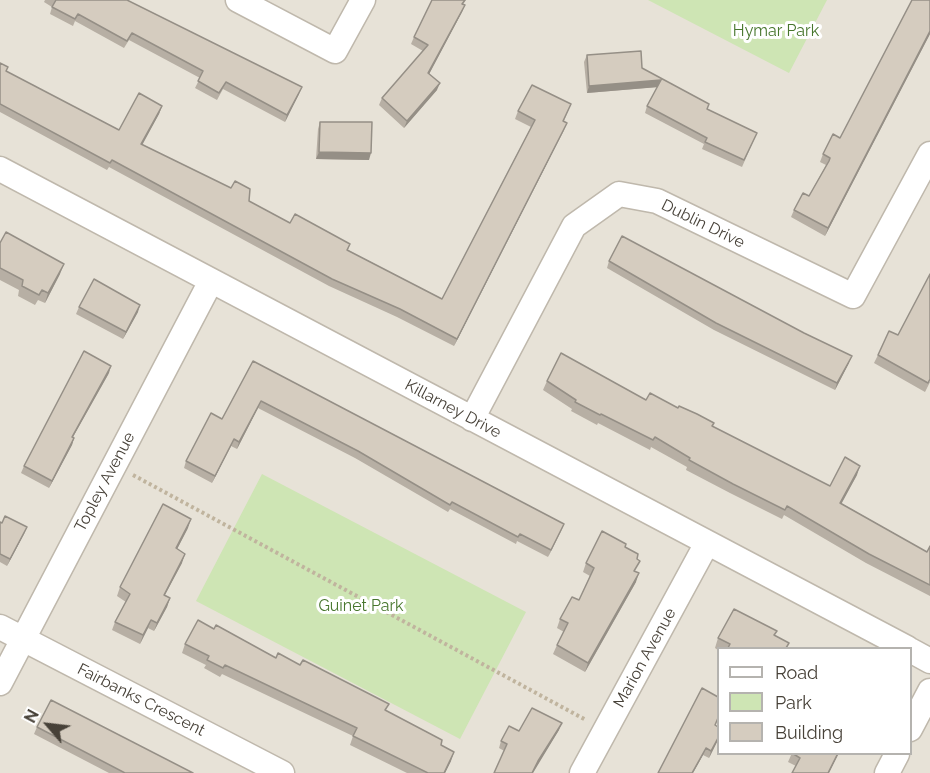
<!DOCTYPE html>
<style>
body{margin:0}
#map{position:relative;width:930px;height:773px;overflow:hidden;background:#f3f0e9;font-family:Raleway,sans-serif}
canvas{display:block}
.legend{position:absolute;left:717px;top:647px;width:195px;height:108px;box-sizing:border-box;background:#fff;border:2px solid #b5b3af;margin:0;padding:8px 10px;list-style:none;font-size:18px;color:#474138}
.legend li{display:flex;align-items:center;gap:12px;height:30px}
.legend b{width:30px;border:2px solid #b5b3af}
.north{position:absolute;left:18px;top:695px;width:60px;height:60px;-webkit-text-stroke:4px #fff;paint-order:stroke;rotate:298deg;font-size:16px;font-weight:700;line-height:24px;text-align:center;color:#474138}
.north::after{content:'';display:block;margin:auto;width:21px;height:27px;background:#474138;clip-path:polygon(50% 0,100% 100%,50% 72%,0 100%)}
</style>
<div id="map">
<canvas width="930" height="773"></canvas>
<ul class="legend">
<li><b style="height:8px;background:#fff"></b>Road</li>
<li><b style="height:16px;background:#cee5b4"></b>Park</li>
<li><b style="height:16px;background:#d5ccbf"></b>Building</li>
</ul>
<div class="north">N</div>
</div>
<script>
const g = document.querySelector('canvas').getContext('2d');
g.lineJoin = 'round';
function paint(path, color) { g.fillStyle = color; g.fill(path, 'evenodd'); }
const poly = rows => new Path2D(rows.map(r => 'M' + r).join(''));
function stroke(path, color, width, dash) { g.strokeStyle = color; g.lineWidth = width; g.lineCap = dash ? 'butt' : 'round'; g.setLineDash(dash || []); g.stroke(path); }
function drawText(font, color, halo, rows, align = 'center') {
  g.font = font + ' Raleway,sans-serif'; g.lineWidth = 6; g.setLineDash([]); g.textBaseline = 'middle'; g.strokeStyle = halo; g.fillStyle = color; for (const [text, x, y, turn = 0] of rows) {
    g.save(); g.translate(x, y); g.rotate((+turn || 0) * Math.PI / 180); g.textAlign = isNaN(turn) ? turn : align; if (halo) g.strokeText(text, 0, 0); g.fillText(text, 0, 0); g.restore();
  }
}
paint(poly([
 [0,0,930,0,930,773,0,773],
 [718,648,910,648,910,754,718,754]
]), '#e7e2d7');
paint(poly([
 [648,0,827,0,789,73],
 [262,474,526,612,460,739,196,601]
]), '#cee5b4');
const minor = poly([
 [238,0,335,51,363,0],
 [0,169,907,648],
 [472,419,574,226,619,194,657,201,853,296,930,154],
 [0,627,282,773],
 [910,650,930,661],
 [0,683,211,281],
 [910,729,930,691],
 [582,773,707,543],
 [887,773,897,754]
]);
stroke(minor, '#bfb8ac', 27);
stroke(poly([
 [133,475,586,720]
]), '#c0b49e', 4, [3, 3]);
stroke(minor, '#fff', 24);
paint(poly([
 [45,0,127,0,299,94,285,122,223,89,217,100,195,88,200,78,129,40,124,48,75,21,73,26,50,14,52,7,44,2],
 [432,0,466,0,463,4,465,5,462,12,429,74,437,90,404,128,379,105,382,98,423,51,411,44,414,37],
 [930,0,930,34,825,236,791,217,794,210,809,196,826,165,820,162,823,154,840,138],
 [587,55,642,68,709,104,707,109,757,133,742,167,702,149,704,144,645,113,647,106,657,87,587,93,584,62],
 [0,63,6,72,119,130,162,106,159,114,142,144,290,223,350,244,348,250,442,299,531,127,515,119,518,111,571,104,564,121,564,130,454,346,397,317,329,286,109,167,107,170,0,112],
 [320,122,369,160,316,159,318,129],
 [0,243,60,274,45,303,38,300,35,305,18,296,19,290,0,280],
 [609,261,849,363,835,390,714,330,607,268],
 [79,307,138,312,123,339,76,314],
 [878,355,930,382,925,392,874,363],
 [253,361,564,524,548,557,517,541,516,544,450,509,448,512,355,458,258,408,237,449,231,446,212,483,184,468,186,461,222,419],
 [109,373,73,437,74,438,72,445,49,488,21,473,24,466],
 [547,381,646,400,678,408,714,423,712,427,830,486,857,475,841,503,927,552,930,546,930,596,866,563,784,515,782,519,730,493,686,470,687,467,651,447,650,450,598,423,597,425,571,411,572,409,543,390],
 [0,522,27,527,24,534,7,566,0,562],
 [188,528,177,549,182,563,165,595,170,598,167,607,154,631,148,628,140,644,112,630,115,622,126,602,117,596,120,587],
 [625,547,635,572,636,582,585,672,553,654,557,645,564,632,557,628,560,619,579,600,590,576,583,572,586,563],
 [214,629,386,710,441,745,451,761,445,773,407,773,350,745,353,736,222,674,220,677,204,668,206,665,182,653,185,644],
 [775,636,787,648,718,648,718,650,715,648,718,638],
 [716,726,718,727,718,740,709,758,703,755,693,773],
 [37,727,193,773,109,773,34,734],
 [559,730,535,768,499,748,501,741,519,731],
 [792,753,829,773,796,766,788,762]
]), '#b7afa4');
paint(poly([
 [465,5,462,12,426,80,428,73],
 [930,31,930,34,825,236,828,228],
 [661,80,659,87,587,93,589,86],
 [440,83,437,90,404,128,407,121],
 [302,87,299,94,285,122,287,115],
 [162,106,159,114,139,151,141,144],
 [567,123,564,130,454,346,457,339],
 [319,152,371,153,369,160,316,159],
 [64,264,60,274,45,303,48,293],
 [140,305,138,312,123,339,126,332],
 [852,356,849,363,835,390,837,383],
 [111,366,109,373,69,444,72,437],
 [261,401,258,408,237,449,239,442],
 [74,438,72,445,49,488,52,481],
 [234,439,231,446,212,483,215,476],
 [860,466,857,475,837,512,840,503],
 [191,519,188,528,173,557,176,548],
 [564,524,561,531,548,557,551,550],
 [27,527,24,534,7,566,10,559],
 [185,554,182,563,160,604,164,595],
 [639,573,636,582,585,672,588,663],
 [170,598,167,607,154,631,157,623],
 [151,620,148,628,140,644,143,635],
 [562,723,559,730,533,773,532,773,538,761],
 [718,738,718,740,709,758,711,751],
 [706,748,703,755,693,773,692,773],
 [454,752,451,761,445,773,444,773],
 [838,753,839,753,829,773,828,773]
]), '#958f86');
const building = poly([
 [56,0,127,0,302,87,287,115,226,82,219,93,198,81,203,71,132,33,127,41,78,14,75,19,52,7,56,0],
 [432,0,465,0,462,4,465,5,428,73,440,83,407,121,382,98,428,45,414,37,432,0],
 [912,0,930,0,930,31,828,228,794,210,803,193,809,196,829,161,830,158,823,154,833,134,840,138,912,0],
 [641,51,642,68,709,104,707,109,757,133,744,160,705,142,707,138,647,106,661,80,589,86,587,55,641,51],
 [0,63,8,67,6,71,119,130,139,93,162,106,141,144,231,188,235,181,250,189,249,201,290,223,295,214,350,244,347,250,442,299,535,120,518,111,532,85,571,104,563,121,567,123,457,339,400,309,332,279,112,160,110,163,0,104,0,63],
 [320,122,372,122,371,153,319,152,320,122],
 [6,232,64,264,48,293,42,290,39,295,22,286,23,280,0,268,0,243,6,232],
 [622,236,804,333,852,356,837,383,716,323,609,261,622,236],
 [930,274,930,379,928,383,878,355,889,331,898,335,930,274],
 [94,279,140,305,126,332,79,307,94,279],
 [84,351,111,366,72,437,74,438,52,481,24,466,84,351],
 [561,353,646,400,650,393,678,408,679,406,697,414,714,423,712,426,830,486,845,457,860,466,840,503,927,552,930,546,930,585,869,554,787,506,785,510,733,484,689,460,690,458,655,437,653,440,601,414,600,415,575,402,576,400,547,381,561,353],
 [253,361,564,524,551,550,520,534,518,537,452,502,450,505,358,451,261,401,239,442,234,439,215,476,186,461,211,413,222,419,253,361],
 [163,504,191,519,176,548,185,554,164,595,170,598,157,623,151,620,143,635,115,622,130,594,120,587,163,504],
 [5,516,27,527,10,559,0,554,0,522,2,523,5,516],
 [602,531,626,544,625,547,638,554,637,559,640,561,634,571,639,573,588,663,557,645,568,623,560,619,572,597,579,600,594,568,586,563,602,531],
 [734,609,777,631,774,635,789,643,786,648,728,648,730,644,718,638,734,609],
 [198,620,214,629,216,625,276,658,278,653,300,665,303,660,389,704,385,710,442,740,441,745,454,752,444,773,428,773,353,736,357,728,225,665,223,668,207,660,209,656,185,644,198,620],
 [702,688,718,697,718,718,715,725,718,727,718,738,711,751,706,748,692,773,658,773,702,688],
 [51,700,193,773,125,773,37,727,51,700],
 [532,708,562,723,538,761,532,773,494,773,507,744,501,741,509,726,519,731,532,708],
 [792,753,838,753,828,773,792,773,800,758,792,753]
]);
paint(building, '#d5ccbf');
stroke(building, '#958f86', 1.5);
drawText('16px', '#47762d', '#fff', [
 ["Hymar Park",776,31],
 ["Guinet Park",361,606]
]);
drawText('16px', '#474138', '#fff', [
 ["Dublin Drive",703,224,26],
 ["Killarney Drive",453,409,28],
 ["Topley Avenue",105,482,-62],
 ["Marion Avenue",645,658,-61],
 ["Fairbanks Crescent",141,700,27]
]);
</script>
